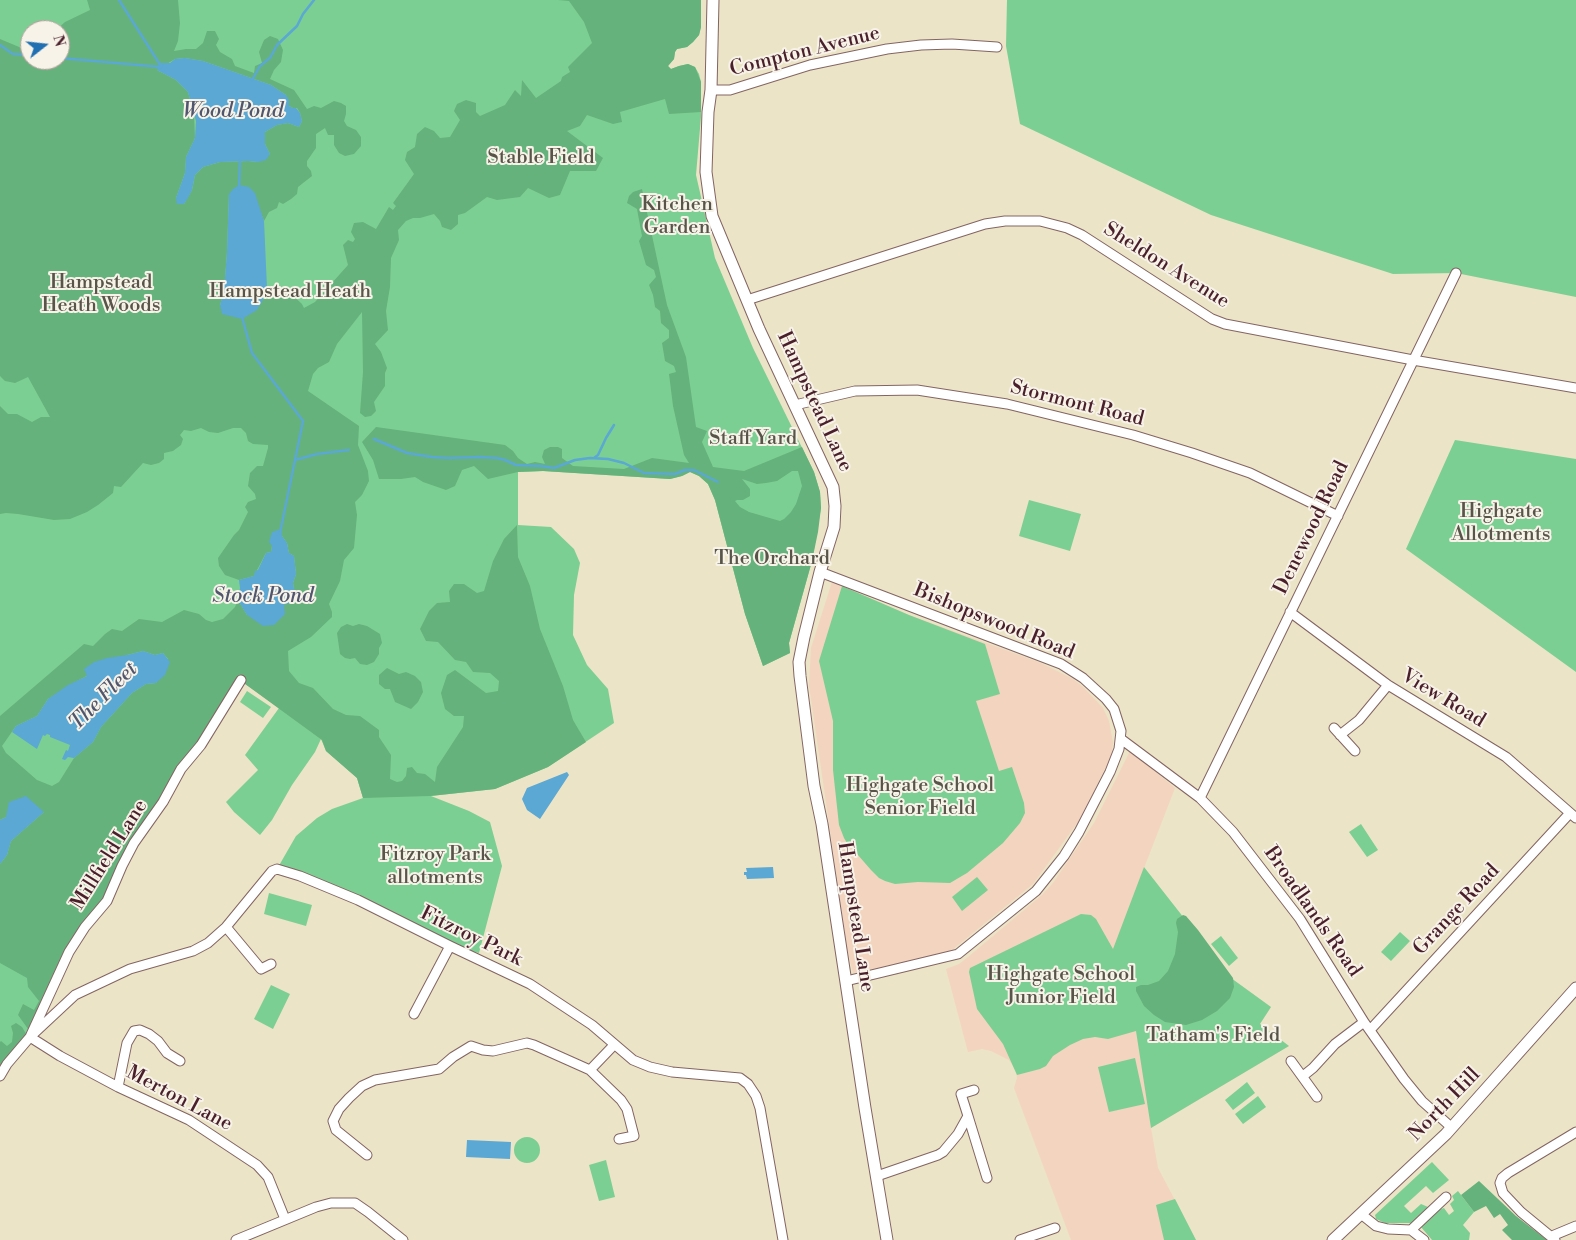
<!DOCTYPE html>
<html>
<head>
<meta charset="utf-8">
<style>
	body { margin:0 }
	#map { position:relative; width:1576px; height:1240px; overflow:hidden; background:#ece4c7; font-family:"Libre Bodoni",serif }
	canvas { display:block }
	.north { position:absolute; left:20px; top:20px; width:50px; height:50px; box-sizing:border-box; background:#f7f3e8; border:1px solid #b29e9c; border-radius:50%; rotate:74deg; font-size:14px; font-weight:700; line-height:20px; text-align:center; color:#4a1f2b }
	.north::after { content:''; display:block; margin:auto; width:18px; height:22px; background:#1f6fb2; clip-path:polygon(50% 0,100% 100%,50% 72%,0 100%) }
</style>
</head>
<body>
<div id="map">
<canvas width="1576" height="1240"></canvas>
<div class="north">N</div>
</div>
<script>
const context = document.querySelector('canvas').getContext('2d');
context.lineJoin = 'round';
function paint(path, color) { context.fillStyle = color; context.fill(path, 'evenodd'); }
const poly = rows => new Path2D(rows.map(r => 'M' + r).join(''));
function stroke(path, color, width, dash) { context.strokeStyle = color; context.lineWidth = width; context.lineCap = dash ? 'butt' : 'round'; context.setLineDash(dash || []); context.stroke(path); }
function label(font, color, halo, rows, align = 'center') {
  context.font = font + ' "Libre Bodoni",serif'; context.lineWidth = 4; context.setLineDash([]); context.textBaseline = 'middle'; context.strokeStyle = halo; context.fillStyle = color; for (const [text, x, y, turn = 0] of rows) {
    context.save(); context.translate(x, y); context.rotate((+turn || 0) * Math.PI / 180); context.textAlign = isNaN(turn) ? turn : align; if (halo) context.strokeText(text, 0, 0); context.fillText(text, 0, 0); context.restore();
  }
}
paint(poly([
	[832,582,909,615,1041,663,1073,679,1083,687,1103,708,1109,721,1113,743,1111,757,1078,822,1033,884,952,950,940,955,853,973,847,948,809,685,811,648],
	[1130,751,1175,788,1144,868,1231,978,1271,1007,1260,1024,1289,1046,1151,1128,1158,1168,1196,1240,1071,1240,1014,1088,1017,1078,1016,1071,1009,1060,991,1051,982,1049,968,1052,946,969,959,964,968,957,1042,895,1053,883,1094,823]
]), '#f3d4bf');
paint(poly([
	[0,0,701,0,701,27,699,35,693,42,687,47,677,49,675,52,674,59,668,66,671,69,679,66,688,64,695,67,699,74,701,82,701,117,696,175,715,258,753,348,814,472,820,492,821,508,812,561,789,643,790,653,763,666,745,614,715,500,708,484,699,476,690,472,682,476,670,479,543,471,518,472,518,525,551,527,574,549,580,563,574,595,573,635,587,665,608,689,614,723,548,767,495,789,431,796,469,811,490,822,502,866,479,953,450,946,358,900,277,869,296,836,317,818,332,809,363,798,357,778,326,751,321,739,315,752,292,785,272,820,260,835,234,812,226,802,258,770,245,755,279,708,241,681,85,927,30,1037,0,1069],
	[30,30,60,30,60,60,30,60],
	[1007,0,1576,0,1576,297,1456,273,1393,274,1211,215,1020,124,1006,46],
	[1455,440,1576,459,1576,672,1406,549],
	[1029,500,1081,514,1070,551,1019,536],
	[842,586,909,615,985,644,1000,694,976,701,999,771,1012,767,1024,803,1025,813,1020,823,1003,843,967,873,950,883,918,882,895,884,885,881,879,878,871,870,851,847,850,848,844,838,839,825,833,770,833,721,819,661],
	[247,691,271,707,263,718,240,702],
	[1361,824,1378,850,1367,857,1349,832],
	[1144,867,1231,978,1271,1007,1260,1024,1289,1046,1151,1128,1136,1031,1108,1039,1095,1037,1083,1039,1070,1045,1053,1056,1046,1066,1040,1069,1017,1075,1003,1044,977,1009,969,972,970,968,1081,914,1091,915,1096,919,1113,949],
	[977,877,988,890,962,911,952,897],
	[269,893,312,905,306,926,264,914],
	[1400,932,1410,941,1391,961,1381,952],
	[1221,936,1238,958,1229,966,1211,944],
	[271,985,290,994,273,1029,254,1019],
	[1135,1058,1145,1104,1109,1112,1098,1067],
	[1247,1082,1255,1093,1233,1110,1225,1100],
	[1258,1096,1266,1107,1243,1124,1235,1114],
	'514 1150a13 13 0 1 1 26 0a13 13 0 1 1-26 0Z',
	[606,1160,615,1197,599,1201,589,1165],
	[1432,1162,1449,1180,1433,1193,1426,1186,1404,1206,1411,1213,1421,1204,1428,1207,1412,1223,1385,1223,1376,1219,1375,1215],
	[1458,1191,1474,1212,1463,1225,1470,1233,1469,1240,1432,1240,1421,1227,1439,1210,1444,1208,1449,1215,1454,1211,1450,1204,1454,1200,1452,1196],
	[1175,1199,1196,1240,1164,1240,1156,1205]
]), '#7ccf92');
paint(poly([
	[87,0,178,0,180,23,178,41,174,51,186,49,196,49,203,43,207,31,215,31,219,39,216,45,220,52,232,59,235,66,254,73,255,66,262,63,259,52,264,40,270,36,278,39,283,50,281,62,274,70,270,79,294,90,307,109,314,106,321,108,334,101,341,103,346,106,346,114,344,121,347,126,356,130,361,137,361,146,354,154,345,156,339,153,334,145,334,135,328,135,325,128,316,134,316,148,307,161,307,166,311,171,312,176,298,187,297,194,291,199,283,204,279,202,277,208,269,212,264,221,259,208,229,194,227,252,224,291,220,305,263,300,267,288,288,291,302,304,304,308,315,302,348,265,343,245,348,240,353,242,355,239,351,232,354,223,363,222,376,229,389,207,393,210,396,206,393,203,414,174,405,160,407,152,415,147,417,134,425,127,434,131,440,138,450,137,460,120,454,111,457,104,466,100,476,103,476,112,480,116,505,105,515,90,521,96,522,80,536,98,561,81,562,77,570,72,568,67,592,43,584,22,569,1,558,0,701,0,701,27,699,35,693,42,687,47,677,49,675,52,674,59,668,66,671,69,679,66,688,64,695,67,701,82,701,112,669,114,665,99,620,112,622,122,613,124,587,115,580,126,567,131,603,158,596,171,570,171,560,195,549,198,528,188,520,197,497,200,487,197,465,213,458,215,458,224,451,230,442,227,440,221,434,214,420,218,413,218,406,221,398,230,399,240,391,258,390,287,386,311,388,330,375,344,381,352,387,368,385,373,385,386,374,402,376,411,371,416,365,417,360,413,363,372,362,312,337,344,329,362,318,368,313,374,308,391,359,426,358,445,368,471,369,481,362,495,355,502,357,515,354,548,344,560,340,581,329,604,332,612,332,617,311,637,288,651,289,671,299,683,313,688,333,709,346,715,360,716,379,730,379,737,391,755,390,779,397,782,402,781,406,776,407,768,412,767,417,773,425,774,435,782,437,767,463,727,464,716,454,716,445,709,441,693,447,675,455,670,486,693,498,691,499,681,490,673,473,672,466,662,455,660,438,642,426,641,420,629,429,611,437,603,450,602,449,591,454,584,464,584,477,593,484,591,493,561,504,539,517,525,518,557,530,586,540,629,563,686,573,720,586,742,548,767,495,789,430,796,363,798,357,778,326,751,322,740,241,681,154,814,107,901,85,927,31,1033,18,1015,23,1004,34,1010,39,1001,28,987,27,978,0,963,0,864,7,855,11,841,44,812,6,817,0,820,0,716,84,644,93,646,105,634,112,629,122,631,139,619,162,622,184,610,199,614,206,620,212,622,223,619,235,607,238,600,247,615,284,605,294,589,293,583,296,574,294,556,289,553,287,543,282,536,272,546,271,552,266,553,254,576,239,580,225,575,219,566,218,558,234,535,239,530,248,512,245,507,248,502,256,499,255,494,248,486,250,473,257,466,263,466,268,448,268,445,253,444,248,441,246,433,241,428,233,428,218,433,209,432,201,428,191,431,184,430,180,435,183,439,181,445,173,451,164,453,164,459,159,463,151,465,143,463,121,487,114,486,113,493,98,505,87,512,70,519,54,520,18,514,6,513,0,514,0,406,8,414,17,414,32,422,41,417,50,417,28,377,15,383,5,381,0,376,0,39,24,49,30,48,30,60,60,60,60,30,56,30,65,22,90,10],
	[185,58,203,61,271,85,286,95,289,106,293,108,297,108,300,113,302,121,299,127,288,123,277,125,265,132,265,144,270,154,258,162,248,161,220,162,203,167,195,175,192,190,184,204,176,198,185,173,186,157,195,138,194,114,188,92,176,80,157,70,175,59],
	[143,651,155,655,163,653,168,659,156,683,146,684,132,693,101,727,93,742,74,758,59,782,52,786,37,780,6,753,2,746,16,726,37,716,48,699,79,680,127,655],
	[642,189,667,305,686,357,696,427,707,431,702,442,713,467,744,471,802,447,814,472,820,492,821,508,818,532,812,561,789,643,790,653,763,666,745,614,715,500,708,484,699,476,690,472,682,476,670,479,543,471,518,472,488,479,474,466,462,470,455,486,446,490,423,482,415,477,401,479,379,479,373,460,362,442,376,427,505,445,513,451,518,458,527,464,535,462,545,464,542,457,544,450,550,447,558,447,562,449,562,458,573,466,624,469,652,458,689,463,684,455,673,406,669,374,676,372,674,366,665,361,662,343,669,338,669,330,661,323,660,311,655,307,653,295,649,285,656,277,654,270,646,265,639,241,642,236,637,209,627,203,629,196,633,192],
	[792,471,798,471,802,486,796,504,791,512,784,519,780,521,749,512,740,507,735,501,737,500,743,500,750,496,750,489,742,479,757,484,766,483,777,481],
	[347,624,353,626,359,624,367,626,380,634,382,643,379,648,379,654,374,662,367,665,360,664,355,658,350,659,345,658,340,654,337,633,341,627],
	[387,668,399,674,406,672,415,676,421,682,423,692,418,702,411,709,395,702,390,689,385,689,379,684,379,675],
	[1183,915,1186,916,1198,930,1217,956,1233,978,1234,987,1230,998,1217,1011,1202,1020,1186,1025,1165,1022,1154,1015,1144,1006,1136,991,1136,987,1141,985,1148,985,1159,981,1168,971,1175,954,1178,932,1176,923,1177,919],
	[16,1023,22,1027,28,1037,0,1069,0,1042,1,1041,7,1046,12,1042,13,1033,11,1026],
	[1479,1181,1516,1216,1547,1240,1512,1240,1502,1230,1508,1225,1500,1214,1494,1218,1486,1206,1474,1212,1461,1195]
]), '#65b27c');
paint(poly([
	[185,58,203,61,271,85,286,95,289,100,289,106,293,108,296,108,300,113,302,121,299,127,288,123,277,125,265,132,265,144,270,154,266,160,258,162,248,161,220,162,203,167,195,175,192,190,188,198,184,204,177,204,176,198,185,173,186,157,195,138,196,121,188,92,176,80,157,70,159,63,170,63,175,59],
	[239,185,249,187,255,193,264,221,267,288,263,300,257,310,242,319,222,314,220,305,224,291,227,252,229,194,233,189],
	[281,529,282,536,287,543,289,553,294,556,296,574,293,583,294,589,299,592,290,603,284,605,285,614,274,625,263,626,247,615,242,607,238,600,240,588,239,580,254,576,255,571,258,570,266,553,271,552,272,546,269,542,272,532],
	[143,651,155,655,163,653,170,662,165,675,156,683,146,684,132,693,101,727,93,742,74,758,68,757,65,760,62,759,66,750,68,751,70,745,50,737,50,735,47,734,45,736,43,735,37,749,12,732,16,726,37,716,48,699,68,685,87,676,84,669,94,662,107,658,127,655],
	[567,772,569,775,540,819,527,810,522,799,527,788],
	[26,796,44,812,11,841,7,855,0,864,0,820,6,817,9,802],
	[773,867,774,878,747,879,746,875,744,875,744,872,747,872,746,868],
	[467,1140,511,1142,510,1159,466,1157]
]), '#5aa8d3');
stroke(poly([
	[119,0,159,63,162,65],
	[0,45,13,54,30,55],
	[60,58,161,67],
	[252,80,260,66,270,58,277,45,297,26,303,14,314,0],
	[239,189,240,159],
	[242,317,252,353,303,421,280,533],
	[374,439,407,453,432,457,448,458,480,457,497,458,505,460,516,465,541,466,554,468,575,460,590,458,608,459,624,463,644,473,675,474,685,470,694,470,718,482],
	[594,458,598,455,606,438,614,425],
	[295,460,317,454,349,450]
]), '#5aa8d3', 2.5);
const minor = poly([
	[711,90,730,90,810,65,887,49,921,45,952,44,997,47],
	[747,300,985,224,1005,221,1040,221,1067,228,1082,235,1212,319,1225,324,1413,360,1576,388],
	[795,405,855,391,917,390,1007,404,1133,435,1192,453,1250,473,1338,516],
	[820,572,1061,664,1083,678,1106,699,1114,709,1121,731,1119,749,1110,772,1079,832,1064,856,1036,891,958,954,846,981],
	[1290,612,1388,685,1506,757,1576,818],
	[1334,728,1355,751],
	[1340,735,1359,720,1388,685],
	[1121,739,1200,798,1233,832,1300,919,1364,1022,1404,1079,1422,1101,1451,1127],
	[1200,798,1456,273],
	[226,927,261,969,271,964],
	[414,1014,450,946],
	[1370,1030,1570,813],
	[30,1037,75,995,130,969,193,951,208,943,226,927,272,871,277,869,300,876,358,900,450,946,530,984,592,1025,633,1060,650,1067,672,1072,740,1078,748,1084,756,1096,760,1108,783,1240],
	[30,1037,60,1056,118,1087,189,1120,257,1165,268,1177,285,1219],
	[1291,1061,1317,1097],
	[590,1070,614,1045],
	[0,1076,7,1064,30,1037,69,952,85,927,107,901,122,866,134,843,163,802,181,769,201,745,241,680],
	[1303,1076,1313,1068,1335,1044,1364,1022],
	[118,1087,127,1043,134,1031,140,1030,149,1034,158,1041,167,1053,180,1061],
	[968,1116,987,1178],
	[367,1155,336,1130,333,1121,339,1109,349,1098,362,1086,375,1080,439,1069,453,1057,471,1046,483,1050,493,1051,527,1043,534,1045,590,1070,621,1100,627,1109,634,1136,619,1139],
	[877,1176,938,1155,943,1152,958,1134,968,1116,961,1094,974,1090],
	[1361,1214,1376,1226,1388,1229,1411,1230,1424,1240],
	[1411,1230,1446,1197],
	[1552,1236,1576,1226],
	[236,1240,316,1207,331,1203,355,1203,368,1212,403,1240],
	[1020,1240,1055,1228],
	[1555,1240,1521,1212,1503,1193,1500,1183,1502,1178,1508,1173,1576,1132]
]);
const major = poly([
	[713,0,711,90,708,112,706,172,712,216,759,329,833,487,835,506,834,527,820,572,804,637,799,662,800,676,814,786,822,824,865,1108,887,1240],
	[1333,1240,1446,1134,1576,988]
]);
stroke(minor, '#836462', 11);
stroke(major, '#836462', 13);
stroke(minor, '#fff', 9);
stroke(major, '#fff', 11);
label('20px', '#4a1f2b', '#f7f3e8', [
	["Compton Avenue",805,52,-14],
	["Sheldon Avenue",1166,266,32],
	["Hampstead Lane",814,402,65],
	["Stormont Road",1077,404,14],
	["Denewood Road",1312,528,-64],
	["Bishopswood Road",994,622,22],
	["View Road",1443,699,31],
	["Millfield Lane",110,855,-58],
	["Grange Road",1457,910,-47],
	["Broadlands Road",1312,912,55],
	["Hampstead Lane",855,917,81],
	["Fitzroy Park",471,937,26],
	["Merton Lane",179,1099,28],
	["North Hill",1445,1105,-46]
]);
label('20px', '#59544a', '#f7f3e8', [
	["Stable Field",541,158],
	["Kitchen",677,205],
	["Garden",677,228],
	["Hampstead",101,283],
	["Heath Woods",101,306],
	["Hampstead Heath",290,292],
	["Staff Yard",753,439],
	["Highgate",1501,512],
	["Allotments",1501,535],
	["The Orchard",772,559],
	["Highgate School",920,786],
	["Senior Field",920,809],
	["Fitzroy Park",435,855],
	["allotments",435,878],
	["Highgate School",1061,975],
	["Junior Field",1061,998],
	["Tatham's Field",1213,1036]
]);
label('italic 21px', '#50566e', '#f7f3e8', [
	["Wood Pond",233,112],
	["Stock Pond",263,597],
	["The Fleet",104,697,-45]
]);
</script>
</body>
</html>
